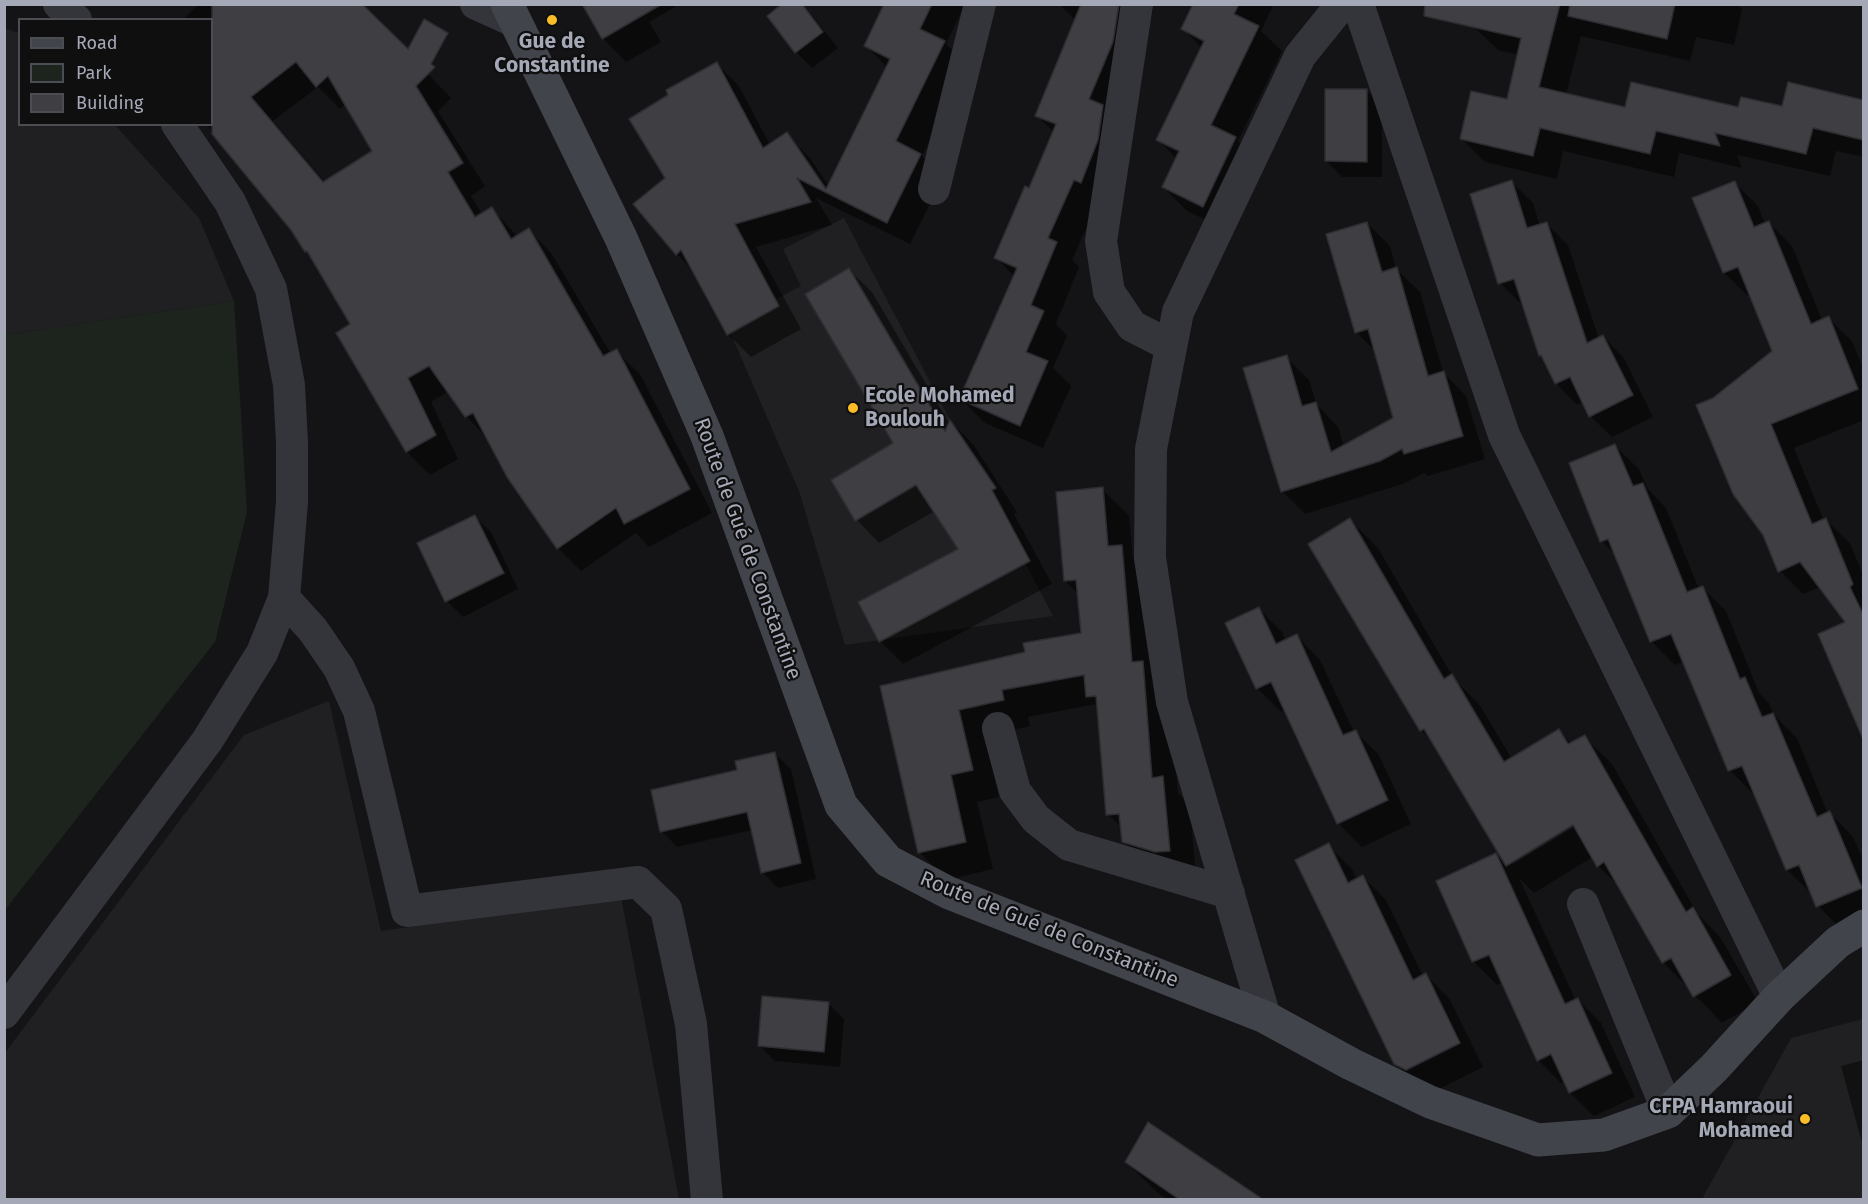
<!DOCTYPE html>
<html>
<head>
<meta charset="utf-8">
<style>
	body { margin:0 }
	#map { position:relative; width:1868px; height:1204px; overflow:hidden; background:#141416; font-family:"Fira Sans",sans-serif }
	canvas { display:block }
	.frame { position:absolute; inset:0; border:6px solid #a5a9b7; pointer-events:none }
	.legend { position:absolute; left:18px; top:18px; width:195px; height:108px; box-sizing:border-box; background:#0f0f10; border:2px solid #4b4d53; margin:0; padding:8px 10px; list-style:none; font-size:18px; color:#a5a9b7 }
	.legend li { display:flex; align-items:center; gap:12px; height:30px }
	.legend b { width:30px; border:2px solid #4b4d53 }
</style>
</head>
<body>
<div id="map">
<canvas width="1868" height="1204"></canvas>
<div class="frame"></div>
<ul class="legend">
<li><b style="height:8px;background:#42444b"></b>Road</li>
<li><b style="height:16px;background:#1c241d"></b>Park</li>
<li><b style="height:16px;background:#3e3e43"></b>Building</li>
</ul>
</div>
<script>
const context = document.querySelector('canvas').getContext('2d');
context.lineJoin = 'round';
function paint(path, color) { context.fillStyle = color; context.fill(path, 'evenodd'); }
const poly = rows => new Path2D(rows.map(r => 'M' + r).join(''));
function stroke(path, color, width, dash) { context.strokeStyle = color; context.lineWidth = width; context.lineCap = dash ? 'butt' : 'round'; context.setLineDash(dash || []); context.stroke(path); }
function label(font, color, halo, rows, align = 'center') {
  context.font = font + ' "Fira Sans",sans-serif'; context.lineWidth = 4.5; context.setLineDash([]); context.textBaseline = 'middle'; context.strokeStyle = halo; context.fillStyle = color; for (const [text, x, y, turn = 0] of rows) {
    context.save(); context.translate(x, y); context.rotate((+turn || 0) * Math.PI / 180); context.textAlign = isNaN(turn) ? turn : align; if (halo) context.strokeText(text, 0, 0); context.fillText(text, 0, 0); context.restore();
  }
}
paint(poly([
	[4,28,19,33,20,124,115,125,199,218,234,301,5,335],
	[844,218,1053,616,845,645,799,491,727,325,801,286,783,249],
	[329,701,381,931,621,897,679,1199,5,1199,4,1054,244,735],
	[1863,1019,1863,1199,1702,1199,1791,1038]
]), '#202023');
paint(poly([
	[234,301,247,512,215,642,5,910,5,335]
]), '#1c241d');
paint(poly([
	[199,4,341,4,428,74,451,98,438,111,485,186,471,196,482,214,492,209,518,237,529,230,552,254,611,354,616,351,640,374,712,513,649,547,636,533,581,571,558,548,488,439,466,416,449,391,431,402,458,459,430,475,407,452,338,333,352,324,314,259,252,179,206,124,212,124,212,20,182,20],
	[318,87,340,109,346,104,375,151,325,182,273,121],
	[584,4,680,4,649,22,661,42,626,62,603,38],
	[785,4,803,4,838,48,812,68,796,52],
	[886,4,965,4,946,44,967,65,922,156,943,178,910,244,816,198,832,225,756,247,801,329,751,357,728,334,694,272,677,254,667,178,717,64,739,86,770,145,786,134,809,157,829,186,888,68,866,46],
	[1059,4,1136,4,1098,202,1072,260,1079,267,1056,324,1067,336,1053,368,1071,386,1043,448,985,423,961,399,1015,277,996,258,1030,190,1054,132,1037,116,1076,21],
	[1195,4,1274,4,1261,31,1282,51,1238,141,1259,162,1227,230,1187,211,1163,187,1177,159,1158,140,1202,48,1183,29],
	[1480,4,1738,4,1742,9,1734,45,1696,37,1690,61,1581,36,1566,95,1626,109,1783,108,1789,84,1864,102,1864,157,1836,151,1830,176,1737,155,1742,168,1679,153,1674,177,1563,151,1557,179,1485,162,1462,139,1509,101,1519,55,1498,50,1474,27],
	[1366,90,1382,106,1382,177,1342,177,1326,161],
	[1512,182,1533,203,1540,226,1547,224,1568,245,1599,339,1603,337,1624,358,1653,417,1612,437,1590,416,1584,401,1577,405,1556,383,1545,360,1540,355,1523,303,1521,304,1500,283],
	[1734,182,1758,206,1765,224,1769,223,1792,246,1822,320,1828,318,1852,341,1864,370,1864,420,1794,448,1824,521,1826,520,1850,543,1864,577,1864,720,1852,708,1848,622,1820,587,1803,594,1780,571,1714,400,1774,352,1751,295,1748,296,1724,273,1694,199],
	[1367,223,1390,246,1396,269,1420,292,1443,372,1466,396,1485,459,1428,476,1424,473,1403,484,1305,514,1282,491,1286,357,1309,380,1317,405,1338,427,1344,447,1395,419,1376,352,1356,332],
	[849,270,872,292,950,425,951,422,973,444,1017,512,1014,514,1052,584,903,664,880,641,960,549,935,511,879,543,857,520,833,480,895,444],
	[1615,446,1639,469,1647,488,1666,508,1699,589,1702,587,1726,611,1759,693,1769,703,1774,715,1797,738,1828,814,1830,813,1853,837,1864,861,1864,920,1841,929,1818,906,1811,893,1787,870,1755,793,1753,794,1730,770,1684,661,1675,665,1651,641,1617,557,1602,541],
	[1102,489,1129,516,1133,558,1148,574,1169,689,1178,793,1190,805,1196,877,1150,869,1123,841,1122,828,1108,814,1099,707,1096,704,1028,717,1030,726,985,737,999,797,977,802,993,869,947,880,920,853,882,687,1027,653,1082,634,1079,595,1065,581],
	[475,517,491,532,518,589,463,617,447,601],
	[1350,520,1378,548,1454,679,1479,704,1512,759,1559,731,1572,744,1584,737,1612,764,1697,913,1720,937,1758,1002,1722,1023,1663,962,1622,889,1598,866,1593,857,1534,893,1519,878,1576,1001,1578,1000,1601,1023,1635,1097,1594,1116,1570,1093,1565,1081,1561,1083,1538,1060,1503,982,1497,985,1474,962,1438,882,1496,855,1505,862,1435,744,1421,730],
	[1579,820,1581,823,1513,864,1513,860],
	[1258,608,1282,632,1286,641,1297,636,1320,660,1354,732,1355,731,1379,755,1411,824,1362,847,1339,824,1285,709,1281,712,1257,688],
	[775,754,791,769,816,879,778,888,762,872,752,830,677,847,662,831,739,772],
	[1328,845,1352,869,1357,880,1363,877,1386,900,1423,976,1426,975,1449,998,1483,1067,1431,1093,1419,1087,1395,1063],
	[828,1003,844,1019,840,1067,775,1061,759,1045],
	[1864,1060,1864,1150,1841,1066],
	[1126,1162,1261,1200,1168,1200,1157,1192]
]), '#0007');
const building = poly([
	[212,4,362,4,408,49,424,19,448,33,431,64,435,67,416,86,463,163,448,172,475,217,492,207,511,239,529,228,603,356,617,349,690,489,624,524,616,508,557,549,507,477,473,413,465,417,429,366,408,378,436,435,406,452,336,333,350,324,307,251,305,252,291,230,212,134,212,4],
	[296,62,316,87,328,76,372,151,323,182,251,97,296,62],
	[582,4,662,4,602,39,582,4],
	[782,4,802,4,823,32,795,53,767,16,782,4],
	[884,4,932,4,920,29,945,41,896,141,921,154,887,223,797,178,811,202,735,224,779,306,727,335,681,250,676,255,633,204,665,178,629,119,668,95,666,90,717,62,763,148,787,132,826,189,890,59,864,46,884,4],
	[1081,4,1119,4,1113,42,1089,99,1103,105,1098,140,1081,183,1074,180,1048,238,1057,242,1031,305,1044,311,1026,352,1048,361,1020,426,959,399,1017,268,994,258,1025,186,1029,188,1056,124,1035,116,1081,4],
	[1193,4,1239,4,1234,14,1259,26,1211,125,1236,137,1203,207,1162,187,1179,151,1156,140,1204,41,1181,29,1193,4],
	[1425,4,1560,4,1539,87,1625,107,1631,82,1738,107,1741,97,1782,106,1788,82,1863,100,1863,140,1813,128,1806,154,1715,133,1720,146,1656,131,1650,154,1540,128,1533,156,1460,139,1471,91,1507,99,1521,38,1424,16,1425,4],
	[1570,4,1675,4,1667,39,1568,16,1570,4],
	[1325,89,1367,89,1367,162,1325,161,1325,89],
	[1512,180,1527,228,1547,222,1587,343,1603,335,1633,395,1589,417,1570,377,1555,384,1541,355,1539,356,1514,279,1498,284,1470,194,1512,180],
	[1735,181,1754,227,1769,221,1811,324,1829,316,1858,389,1771,424,1812,524,1826,518,1853,584,1850,587,1863,614,1863,739,1818,634,1845,622,1800,562,1778,572,1763,535,1733,494,1696,405,1713,398,1772,351,1738,267,1723,273,1692,198,1735,181],
	[1367,222,1382,272,1397,267,1428,376,1444,371,1463,436,1404,454,1402,449,1380,461,1281,492,1243,368,1287,355,1302,406,1316,402,1331,452,1393,418,1368,329,1355,333,1326,234,1367,222],
	[849,268,945,431,950,420,996,488,992,490,1030,561,879,642,858,602,958,549,916,485,855,521,831,480,893,443,805,294,849,268],
	[1615,444,1633,486,1643,483,1687,592,1703,586,1740,679,1745,677,1762,717,1773,713,1817,817,1830,811,1862,888,1816,907,1799,865,1786,870,1742,766,1728,771,1671,634,1650,642,1608,539,1600,542,1569,463,1615,444],
	[1103,487,1108,546,1122,545,1132,662,1143,661,1152,778,1163,776,1170,851,1155,852,1122,842,1119,814,1106,815,1096,696,1086,697,1084,675,1002,690,1004,700,959,710,973,770,951,775,966,842,918,853,880,686,1025,652,1023,643,1081,633,1076,580,1064,581,1056,492,1103,487],
	[475,515,504,573,445,602,417,543,475,515],
	[1350,518,1444,679,1452,674,1504,762,1559,729,1568,744,1585,735,1686,912,1693,907,1731,975,1693,997,1671,958,1662,963,1604,862,1597,867,1573,825,1506,866,1424,729,1420,731,1308,544,1350,518],
	[1259,607,1276,644,1297,634,1343,735,1356,730,1388,800,1337,824,1271,682,1256,689,1225,623,1259,607],
	[775,752,801,863,761,873,747,812,660,832,651,790,737,770,735,761,775,752],
	[1329,843,1348,883,1363,875,1413,980,1426,973,1460,1043,1406,1070,1394,1064,1295,860,1329,843],
	[1496,853,1565,1004,1578,998,1612,1073,1569,1093,1551,1054,1537,1061,1489,955,1472,962,1436,881,1496,853],
	[762,996,829,1002,824,1052,758,1046,762,996],
	[1148,1122,1264,1200,1180,1200,1125,1162,1148,1122]
]);
paint(building, '#3e3e43');
stroke(building, '#2e2d32', 1.5);
stroke(poly([
	[59,4,76,20],
	[476,4,516,22],
	[1137,4,1101,241,1109,292,1132,326,1171,346],
	[1358,4,1504,435,1779,997],
	[934,189,980,4],
	[284,598,313,630,339,668,359,711,407,911,638,882,666,909,691,1024,707,1200],
	[998,728,1015,791,1036,819,1069,845,1229,893],
	[1583,904,1668,1112],
	[4,1013,207,741,262,653,284,598,292,502,292,443,289,385,271,289,230,202,177,124],
	[1265,1017,1172,702,1150,558,1151,449,1178,312,1300,56,1342,4]
]), '#34353b', 32);
stroke(poly([
	[507,4,621,238,707,436,841,805,888,861,949,893,1265,1017,1351,1064,1430,1102,1538,1140,1604,1135,1668,1112,1714,1068,1779,997,1838,942,1864,926]
]), '#42444b', 33);
for (const [x, y, r, color] of [
	[552,20,6,"#fabc27"],
	[853,408,6,"#fabc27"],
	[1805,1119,6,"#fabc27"]
]) { const dot = new Path2D(); dot.arc(x, y, r, 0, 2 * Math.PI); context.fillStyle = color; context.fill(dot); stroke(dot, '#0f0f10', 2); }
label('bold 21px', '#a5a9b7', '#0f0f10', [
	["Gue de",552,42],
	["Constantine",552,66],
	["Ecole Mohamed",865,396,"left"],
	["Boulouh",865,420,"left"],
	["CFPA Hamraoui",1793,1107,"right"],
	["Mohamed",1793,1131,"right"]
]);
label('21px', '#a5a9b7', '#0f0f10', [
	["Route de Gué de Constantine",747,549,70],
	["Route de Gué de Constantine",1049,930,22]
]);
</script>
</body>
</html>
